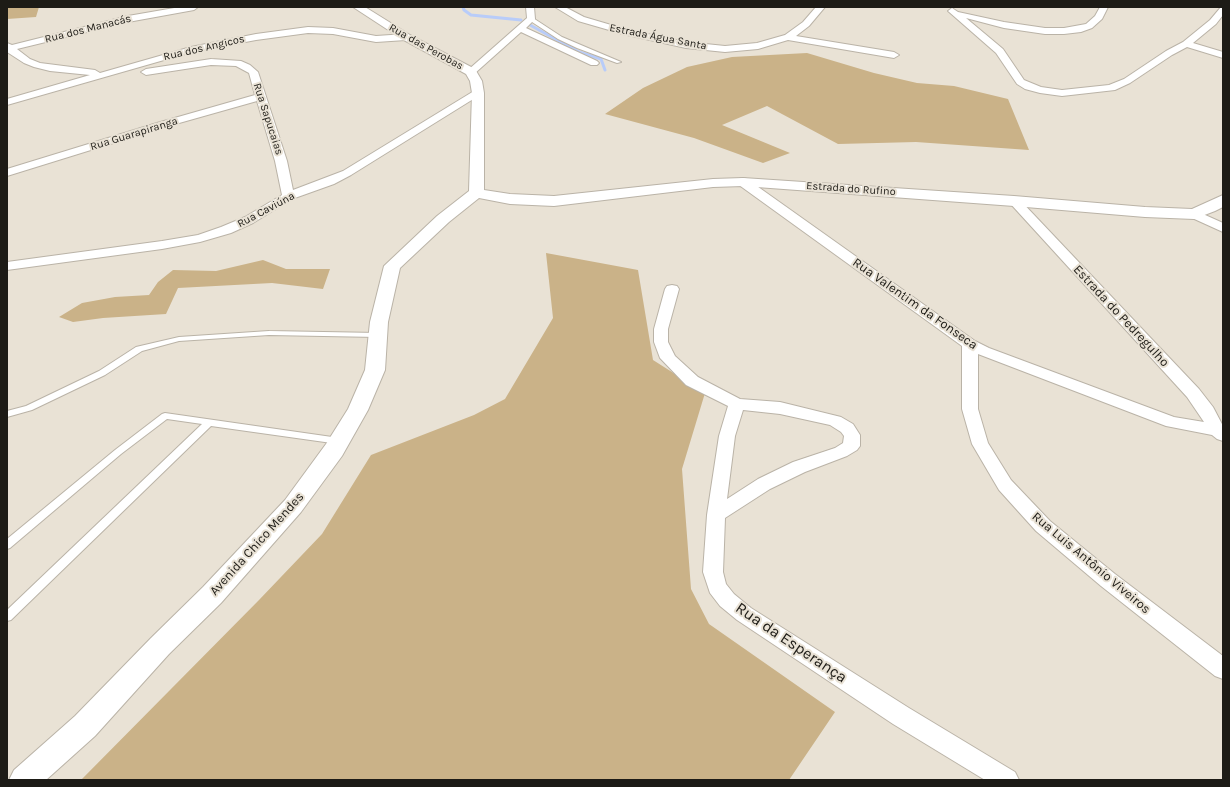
<!DOCTYPE html>
<html>
<head>
<meta charset="utf-8">
<style>
	body { margin:0 }
	#map { position:relative; width:1230px; height:787px; overflow:hidden; background:#e9e2d5; font-family:Karla,sans-serif }
	canvas { display:block }
	.frame { position:absolute; inset:0; border:8px solid #1d1b16; pointer-events:none }
</style>
</head>
<body>
<div id="map">
<canvas width="1230" height="787"></canvas>
<div class="frame"></div>
</div>
<script>
const context = document.querySelector('canvas').getContext('2d');
context.lineJoin = 'round';
function paint(path, color) { context.fillStyle = color; context.fill(path, 'evenodd'); }
const poly = rows => new Path2D(rows.map(r => 'M' + r).join(''));
function stroke(path, color, width, dash) { context.strokeStyle = color; context.lineWidth = width; context.lineCap = dash ? 'butt' : 'round'; context.setLineDash(dash || []); context.stroke(path); }
function label(font, color, halo, rows, align = 'center') {
  context.font = font + ' Karla,sans-serif'; context.lineWidth = 4; context.setLineDash([]); context.textBaseline = 'middle'; context.strokeStyle = halo; context.fillStyle = color; for (const [text, x, y, turn = 0] of rows) {
    context.save(); context.translate(x, y); context.rotate((+turn || 0) * Math.PI / 180); context.textAlign = isNaN(turn) ? turn : align; if (halo) context.strokeText(text, 0, 0); context.fillText(text, 0, 0); context.restore();
  }
}
paint(poly([
	[7,7,39,7,36,17,7,19],
	[807,53,874,73,917,83,954,86,1008,99,1029,150,916,142,838,144,767,106,722,125,790,153,763,163,694,138,605,114,643,88,687,67,732,57],
	[546,253,638,270,653,360,705,393,682,469,691,589,709,624,835,712,789,780,81,780,259,600,322,534,371,455,474,415,505,399,553,318],
	[263,260,286,269,330,269,323,289,272,283,178,288,166,314,103,318,73,322,59,317,82,303,115,297,149,295,158,282,173,270,216,271]
]), '#cab288');
stroke(poly([
	[463,7,464,10,471,15,521,20],
	[530,25,579,52,601,59,605,70]
]), '#b8ccf9', 3);
const service = poly([
	[529,18,533,18,562,37,621,62,617,63,577,48,558,39,529,20,529,18],
	[269,331,378,333,382,335,378,337,269,335,179,341,142,351,105,375,32,410,7,417,7,411,26,406,99,371,136,347,179,337,269,331],
	[165,413,339,438,342,439,343,441,342,443,339,444,211,426,11,620,7,621,7,610,202,424,167,419,121,454,10,548,7,549,7,539,115,450,162,414,165,413]
]);
const minor = poly([
	[180,7,198,7,194,10,128,22,17,49,30,59,40,63,95,70,100,73,191,47,256,34,308,27,333,28,376,36,406,34,410,37,406,40,376,42,333,34,308,33,256,40,192,52,7,105,7,99,90,75,50,71,34,67,24,63,7,52,7,43,12,45,128,16,180,7],
	[526,7,534,7,535,19,526,28,597,61,599,63,597,65,591,65,521,32,474,74,468,74,466,72,468,70,527,18,526,7],
	[555,7,565,7,584,17,628,30,686,42,725,46,757,43,785,35,803,22,816,7,825,7,809,26,796,36,894,52,899,55,894,58,788,40,758,49,725,52,686,48,623,34,578,21,555,7],
	[1100,7,1108,7,1102,19,1092,28,1081,32,1064,34,1045,34,1004,28,966,18,1003,49,1024,80,1041,87,1062,90,1109,85,1124,79,1166,51,1183,42,1210,20,1221,7,1223,7,1223,15,1216,24,1193,43,1223,52,1223,58,1187,47,1172,55,1130,83,1115,90,1062,96,1040,93,1025,89,1017,84,996,53,948,11,952,8,958,12,1004,22,1045,28,1064,28,1086,24,1095,16,1100,7],
	[211,59,241,61,250,65,258,72,287,161,293,190,343,171,474,91,482,91,483,93,351,175,334,184,292,199,253,223,231,233,200,242,162,249,7,270,7,262,162,241,198,235,221,227,245,217,282,195,275,161,257,101,165,127,7,176,7,169,157,123,255,95,249,73,236,66,211,65,146,75,141,72,146,69,211,59],
	[743,178,747,179,975,341,989,348,1174,417,1204,422,1187,397,1008,201,1010,198,1014,197,1018,198,1199,389,1213,407,1223,426,1223,441,1217,439,1212,435,1166,426,978,354,978,409,988,443,1011,480,1050,521,1115,574,1223,656,1223,679,1215,676,1101,586,1036,531,999,490,972,444,962,409,962,346,739,185,737,182,739,179,743,178],
	[1194,210,1223,223,1223,232,1190,217,1188,214,1190,211,1194,210],
	[672,285,677,286,679,289,668,329,668,342,675,356,698,377,740,399,780,402,841,417,853,424,860,435,860,446,857,450,847,456,805,472,770,489,725,518,723,572,726,584,734,594,751,608,909,708,1015,772,1019,780,985,780,893,724,737,620,720,606,710,593,703,572,707,515,719,436,728,406,686,385,660,358,654,342,654,329,665,289,667,286,672,285],
	[743,410,780,414,830,425,841,432,844,436,843,443,835,448,793,462,758,479,727,499,735,436,743,410]
]);
const tertiary = poly([
	[353,7,365,7,410,35,475,69,482,81,484,93,484,190,510,194,554,196,713,179,743,178,1014,196,1145,207,1192,209,1223,195,1223,207,1215,211,1194,219,1145,217,1014,206,743,186,713,187,554,206,510,204,479,198,449,222,400,268,388,322,385,370,368,410,342,456,301,512,221,603,169,654,95,736,46,780,9,780,14,770,75,716,151,638,203,587,285,500,326,444,348,409,365,370,370,322,384,266,437,216,469,191,472,93,470,81,466,74,402,39,353,7]
]);
stroke(service, '#bab3a7', 2);
stroke(minor, '#bab3a7', 2);
stroke(tertiary, '#bab3a7', 2);
paint(service, '#fff');
paint(minor, '#fff');
paint(tertiary, '#fff');
label('11px', '#1d1b16', '#e9e2d5', [
	["Rua dos Manacás",88,29,-14],
	["Estrada Água Santa",658,37,11],
	["Rua das Perobas",426,47,29],
	["Rua dos Angicos",204,48,-13],
	["Rua Sapucaias",268,119,72],
	["Rua Guarapiranga",134,134,-17],
	["Estrada do Rufino",851,189,4],
	["Rua Caviúna",266,210,-28]
]);
label('13px', '#1d1b16', '#e9e2d5', [
	["Rua Valentim da Fonseca",915,304,35],
	["Estrada do Pedregulho",1121,316,47],
	["Avenida Chico Mendes",257,544,-48],
	["Rua Luis Antônio Viveiros",1091,563,40]
]);
label('16px', '#1d1b16', '#e9e2d5', [
	["Rua da Esperança",791,643,34]
]);
</script>
</body>
</html>
